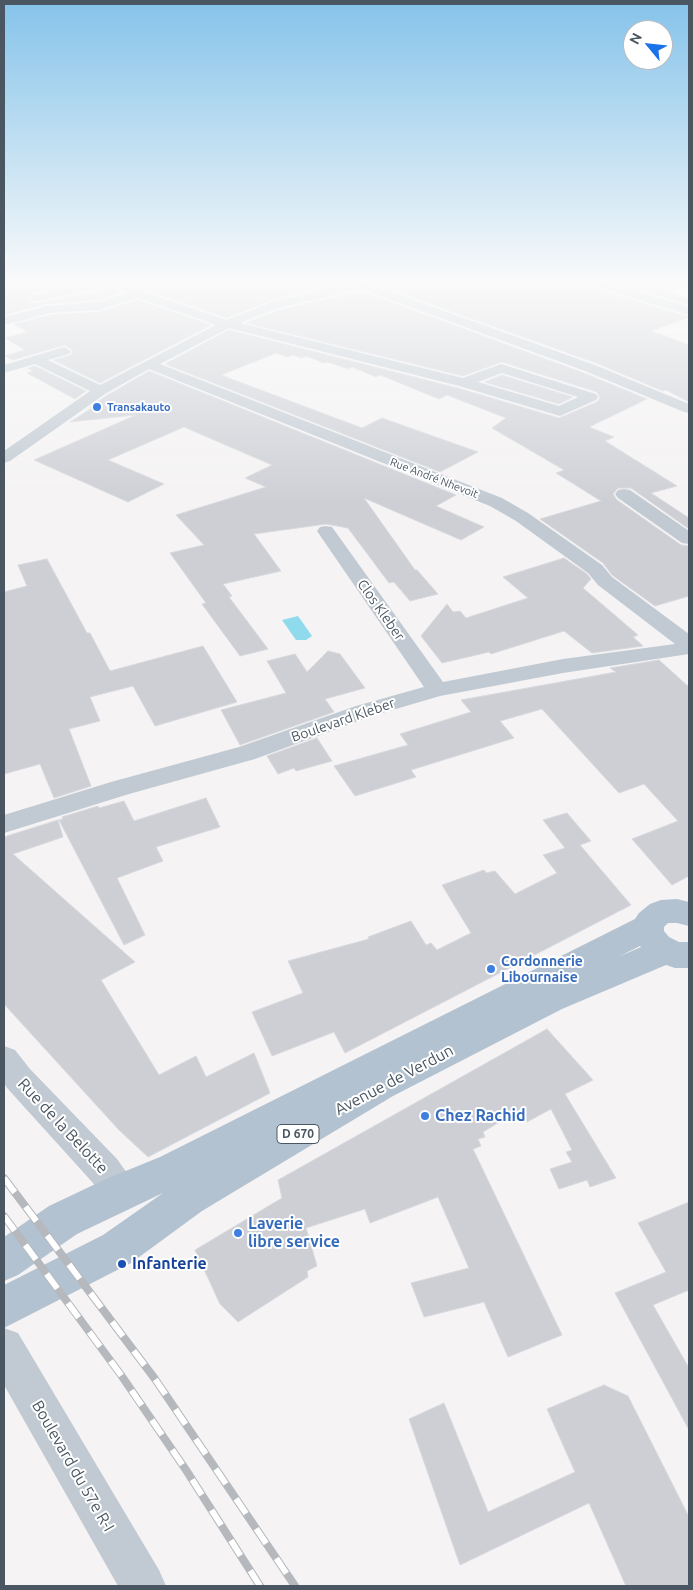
<!DOCTYPE html>
<html>
<head>
<meta charset="utf-8">
<style>
	body { margin:0 }
	#map { position:relative; width:693px; height:1590px; overflow:hidden; background:#f5f3f3; font-family:Ubuntu,sans-serif }
	canvas { display:block }
	.frame { position:absolute; inset:0; border:5px solid #4a5661; pointer-events:none }
	.north { position:absolute; left:623px; top:20px; width:50px; height:50px; box-sizing:border-box; background:#fff; border:1px solid #b7bbc0; border-radius:50%; rotate:298deg; font-size:14px; font-weight:700; line-height:20px; text-align:center; color:#4a5661 }
	.north::after { content:''; display:block; margin:auto; width:18px; height:22px; background:#1a73e8; clip-path:polygon(50% 0,100% 100%,50% 72%,0 100%) }
</style>
</head>
<body>
<div id="map">
<canvas width="693" height="1590"></canvas>
<div class="frame"></div>
<div class="north">N</div>
</div>
<script>
const context = document.querySelector('canvas').getContext('2d');
context.lineJoin = 'round';
function paint(path, color) { context.fillStyle = color; context.fill(path, 'evenodd'); }
const poly = rows => new Path2D(rows.map(r => 'M' + r).join(''));
function stroke(path, color, width, dash) { context.strokeStyle = color; context.lineWidth = width; context.lineCap = dash ? 'butt' : 'round'; context.setLineDash(dash || []); context.stroke(path); }
function label(font, color, halo, rows, align = 'center') {
  context.font = font + ' Ubuntu,sans-serif'; context.lineWidth = 4; context.setLineDash([]); context.textBaseline = 'middle'; context.strokeStyle = halo; context.fillStyle = color; for (const [text, x, y, turn = 0] of rows) {
    context.save(); context.translate(x, y); context.rotate((+turn || 0) * Math.PI / 180); context.textAlign = isNaN(turn) ? turn : align; if (halo) context.strokeText(text, 0, 0); context.fillText(text, 0, 0); context.restore();
  }
}
paint(poly([
	[298,616,312,636,306,640,296,640,282,620]
]), '#90daee');
const building = poly([
	[4,281,85,281,34,292,27,299,35,304,110,288,121,293,98,300,46,304,4,315,4,281],
	[126,281,252,281,259,285,279,281,351,281,274,299,227,318,143,289,126,281],
	[387,281,582,281,585,286,689,317,651,331,689,345,689,402,666,390,663,391,596,363,380,286,387,281],
	[612,281,645,281,689,300,689,305,612,281],
	[361,291,584,373,647,399,589,427,614,437,605,441,677,486,651,493,689,518,689,529,631,488,618,488,613,494,617,500,681,545,689,546,689,596,655,606,612,575,603,563,540,519,601,501,556,473,564,470,492,428,506,418,447,395,439,399,380,375,376,377,352,367,348,369,328,362,324,363,306,356,301,358,293,355,287,357,276,353,221,375,362,428,382,418,478,452,440,472,165,364,229,330,458,388,559,418,597,402,600,398,597,392,502,362,463,376,246,323,279,310,361,291],
	[138,300,211,325,100,383,53,360,71,355,73,351,65,345,13,360,5,356,25,350,5,338,28,332,14,324,50,315,99,312,138,300],
	[35,366,86,391,75,399,27,373,33,371,28,368,35,366],
	[149,371,456,495,436,506,484,527,461,540,364,498,415,570,417,570,438,594,410,601,394,582,389,583,348,528,326,524,254,534,281,571,223,584,232,596,229,597,268,649,240,656,202,604,206,603,170,553,204,545,176,515,266,487,245,478,272,465,184,427,108,460,164,484,128,502,34,460,136,415,70,422,92,408,90,407,106,396,149,371],
	[502,375,573,397,559,404,484,382,502,375],
	[564,558,587,574,591,579,583,588,638,635,633,637,643,646,592,653,564,631,491,654,489,652,442,663,421,636,447,604,453,612,460,611,466,618,528,598,503,577,564,558],
	[47,559,87,633,90,633,110,671,203,646,237,702,155,726,133,686,90,697,100,721,69,729,91,786,54,798,40,764,4,774,4,592,27,586,18,565,47,559],
	[328,651,340,654,365,688,325,699,334,712,240,745,221,710,286,693,267,661,295,654,307,672,328,651],
	[659,660,689,687,689,876,672,885,632,839,678,821,644,784,619,793,542,709,500,721,514,738,411,770,416,777,355,796,334,766,408,745,400,734,471,712,461,700,616,672,610,668,659,660],
	[317,738,332,761,296,771,294,768,278,774,267,756,317,738],
	[206,798,220,827,156,847,163,861,117,878,145,935,124,945,59,820,63,819,62,817,98,806,99,808,124,801,134,821,206,798],
	[567,813,591,841,580,845,631,905,345,1053,334,1032,272,1056,252,1012,303,993,288,961,369,939,368,937,411,921,426,945,431,943,437,950,471,933,442,885,484,870,486,873,495,871,515,894,557,873,543,855,565,848,543,820,567,813],
	[58,820,63,837,13,854,135,962,101,980,159,1075,196,1056,206,1077,254,1053,270,1093,148,1157,119,1130,4,1004,4,837,58,820],
	[547,1029,593,1080,565,1094,616,1178,590,1187,587,1180,559,1189,550,1169,572,1162,566,1152,572,1150,551,1109,527,1122,521,1109,483,1132,485,1137,478,1139,481,1146,473,1149,562,1335,508,1357,484,1302,424,1317,411,1283,469,1268,438,1197,370,1223,365,1209,306,1228,317,1266,307,1271,308,1277,238,1322,220,1304,195,1250,282,1198,278,1180,547,1029],
	[689,1202,689,1290,653,1305,689,1368,689,1430,615,1293,666,1272,638,1223,689,1202],
	[604,1385,628,1396,689,1517,689,1586,626,1586,589,1503,460,1565,409,1419,444,1403,488,1512,575,1472,547,1409,604,1385]
]);
paint(building, '#cdcfd5');
stroke(building, '#d7d9de', 1);
paint(poly([
	[96,281,121,281,142,291,227,320,274,301,361,281,385,281,375,286,595,365,689,404,689,413,684,412,585,371,361,289,278,308,240,323,463,378,501,364,596,394,598,397,596,400,560,416,459,386,229,328,160,364,502,498,528,513,602,565,612,577,689,634,689,654,563,673,440,696,372,716,255,759,129,794,4,833,4,815,111,782,239,747,356,706,424,687,317,531,320,527,326,526,332,527,443,682,563,659,675,644,598,585,588,573,516,521,490,506,149,369,105,394,10,461,4,463,4,451,90,391,35,364,4,373,4,365,64,347,71,351,69,354,48,360,100,385,216,325,138,298,99,310,50,313,4,325,4,317,46,306,98,302,127,293,110,286,35,302,29,298,35,294,96,281],
	[502,373,578,397,559,406,478,382,502,373],
	[584,281,604,281,689,307,689,315,586,284,584,281],
	[624,489,630,490,689,531,689,544,682,543,618,498,615,494,618,490,624,489],
	[4,1046,15,1050,30,1069,117,1159,132,1180,138,1192,132,1204,120,1209,108,1204,93,1183,8,1089,4,1084,4,1046],
	[4,1328,18,1333,159,1570,166,1586,118,1586,4,1385,4,1328]
]), '#c1cad2');
paint(poly([
	[677,899,689,902,689,926,677,923,668,923,664,927,664,931,669,937,679,942,689,942,689,968,675,968,666,965,562,1009,393,1096,202,1211,131,1263,4,1328,4,1285,103,1235,163,1193,77,1234,18,1275,4,1281,4,1237,49,1206,106,1179,160,1157,635,919,639,913,650,904,661,900,677,899],
	[640,946,641,947,618,957,640,946]
]), '#b3c2d1');
const rail = poly([
	[4,1178,155,1379,295,1586],
	[4,1216,121,1375,186,1470,260,1586]
]);
stroke(rail, '#b5b8bd', 8);
stroke(rail, '#fff', 6, [18]);
const sky = context.createLinearGradient(0, 0, 0, 504);
sky.addColorStop(0, '#85c3ea');
sky.addColorStop(0.56, '#fafafa');
sky.addColorStop(1, '#fafafa00');
context.fillStyle = sky;
context.fillRect(0, 0, 693, 504);
for (const [x, y, r, color] of [
	[97,407,5,"#3f7fe0"],
	[491,969,5,"#3f7fe0"],
	[425,1116,5,"#3f7fe0"],
	[238,1233,5,"#3f7fe0"],
	[122,1264,5,"#1a4fb4"]
]) { const dot = new Path2D(); dot.arc(x, y, r, 0, 2 * Math.PI); context.fillStyle = color; context.fill(dot); stroke(dot, '#fff', 2); }
label('bold 11px', '#366cbe', '#fff', [
	["Transakauto",107,407]
], 'left');
label('11px', '#4a5661', '#fff', [
	["Rue André Nhevoit",434,478,21]
]);
for (const [x, y, w] of [
	[298,1134,42]
]) { const box = new Path2D(); box.roundRect(x - w / 2, y - 9.5, w, 19, 4); context.fillStyle = '#fff'; context.fill(box); stroke(box, '#4a5661', 1); }
label('bold 12px', '#4a5661', null, [
	["D 670",298,1134]
]);
label('14px', '#4a5661', '#fff', [
	["Clos Kleber",381,610,55],
	["Boulevard Kleber",343,720,-19]
]);
label('bold 14px', '#366cbe', '#fff', [
	["Cordonnerie",501,961],
	["Libournaise",501,977]
], 'left');
label('16px', '#4a5661', '#fff', [
	["Avenue de Verdun",394,1080,-28],
	["Rue de la Belotte",63,1126,47],
	["Boulevard du 57e R-I",73,1466,60]
]);
label('bold 16px', '#366cbe', '#fff', [
	["Chez Rachid",435,1116],
	["Laverie",248,1224],
	["libre service",248,1242]
], 'left');
label('bold 16px', '#164399', '#fff', [
	["Infanterie",132,1264]
], 'left');
</script>
</body>
</html>
